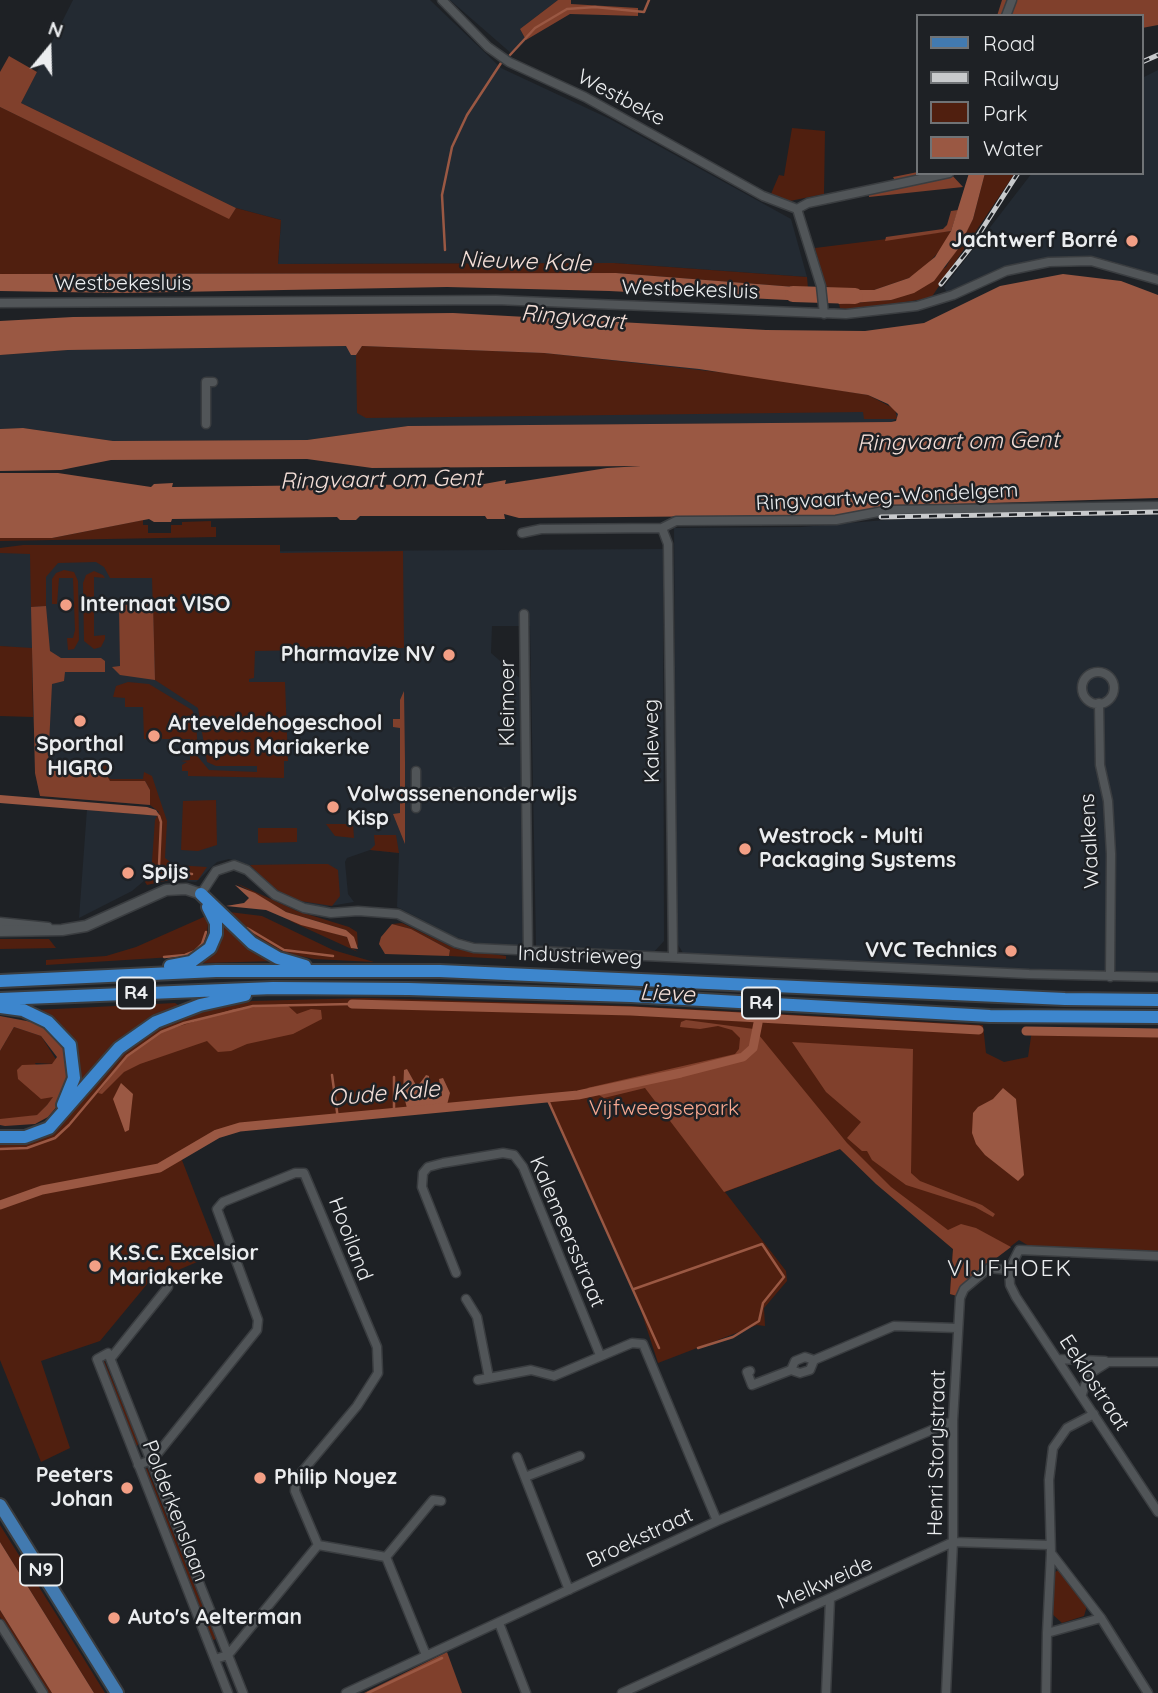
<!DOCTYPE html>
<html>
<head>
<meta charset="utf-8">
<style>
	body { margin:0 }
	#map { position:relative; width:1158px; height:1693px; overflow:hidden; background:#1e2125; font-family:Quicksand,sans-serif }
	canvas { display:block }
	.legend { position:absolute; left:916px; top:14px; width:228px; height:161px; box-sizing:border-box; background:#1e2125; border:2px solid #707376; margin:0; padding:9px 12px; list-style:none; font-size:21px; color:#ebedef }
	.legend li { display:flex; align-items:center; gap:14px; height:35px }
	.legend b { width:35px; border:2px solid #707376 }
	.north { position:absolute; left:14px; top:14px; width:70px; height:70px; -webkit-text-stroke:5px #1e2125; paint-order:stroke; rotate:19deg; font-size:19px; font-weight:700; line-height:28px; text-align:center; color:#ebedef }
	.north::after { content:''; display:block; margin:auto; width:24px; height:32px; background:#ebedef; clip-path:polygon(50% 0,100% 100%,50% 72%,0 100%) }
</style>
</head>
<body>
<div id="map">
<canvas width="1158" height="1693"></canvas>
<ul class="legend">
<li><b style="height:9px;background:#427ab0"></b>Road</li>
<li><b style="height:9px;background:#c8cacc"></b>Railway</li>
<li><b style="height:19px;background:#501f0f"></b>Park</li>
<li><b style="height:19px;background:#9a5843"></b>Water</li>
</ul>
<div class="north">N</div>
</div>
<script>
const context = document.querySelector('canvas').getContext('2d');
context.lineJoin = 'round';
function paint(path, color) { context.fillStyle = color; context.fill(path, 'evenodd'); }
const poly = rows => new Path2D(rows.map(r => 'M' + r).join(''));
function stroke(path, color, width, dash) { context.strokeStyle = color; context.lineWidth = width; context.lineCap = dash ? 'butt' : 'round'; context.setLineDash(dash || []); context.stroke(path); }
function label(font, color, halo, rows, align = 'center') {
  context.font = font + ' Quicksand,sans-serif'; context.lineWidth = 5; context.setLineDash([]); context.textBaseline = 'middle'; context.strokeStyle = halo; context.fillStyle = color; for (const [text, x, y, turn = 0] of rows) {
    context.save(); context.translate(x, y); context.rotate((+turn || 0) * Math.PI / 180); context.textAlign = isNaN(turn) ? turn : align; if (halo) context.strokeText(text, 0, 0); context.fillText(text, 0, 0); context.restore();
  }
}
paint(poly([
	[73,0,430,0,501,68,610,119,791,219,807,277,614,263,278,264,281,220,236,208,21,103],
	[450,0,558,0,520,29,526,40,512,54],
	[1158,70,1158,275,1100,258,1040,259,1006,267,947,293,944,287,1032,173,1142,173,1142,78],
	[347,346,544,353,699,369,898,414,897,418,891,422,408,426,307,440,113,441,23,428,0,429,0,355,68,350],
	[1158,515,1158,971,1008,970,683,953,677,943,674,528,801,527,885,520],
	[663,549,664,941,654,952,536,946,530,626,492,626,491,653,522,680,525,938,520,946,482,945,456,937,397,907,399,853,370,850,347,858,345,862,348,894,354,902,324,907,307,904,272,887,250,865,229,859,217,862,196,882,170,880,157,883,151,875,132,891,79,918,87,809,145,815,159,812,150,805,40,796,35,773,32,649,0,646,0,553]
]), '#232a32');
paint(poly([
	[0,107,229,218,236,208,281,220,278,264,614,263,807,277,808,288,616,273,0,274],
	[792,128,825,131,824,194,790,201,771,194,779,175,784,176],
	[985,173,1015,173,931,298,852,310,840,308,839,304,891,300,946,267,973,219],
	[951,231,945,245,923,269,909,278,874,290,846,292,825,286,815,248],
	[362,346,544,353,754,376,868,395,895,409,897,419,864,419,863,412,366,418,357,413,356,355],
	[143,520,143,525,148,525,148,533,171,533,171,525,182,525,182,522,211,521,211,527,216,527,216,537,0,541,0,538,52,538],
	[23,545,280,545,280,553,403,551,404,648,255,651,254,678,249,679,249,682,285,682,288,761,284,761,284,778,188,776,188,771,182,771,182,765,187,762,181,761,190,760,190,739,144,739,143,707,125,707,125,698,113,697,116,686,128,682,149,684,192,710,196,718,198,757,209,770,257,772,257,766,216,766,207,762,198,708,155,680,152,578,110,578,104,567,96,562,58,563,46,577,46,606,31,607,30,554,0,553,0,548],
	[64,570,74,572,78,581,79,640,74,649,68,650,67,638,73,638,75,630,73,578,59,578,57,604,52,604,52,579,56,573],
	[94,571,103,575,105,578,94,577,94,636,105,635,105,639,101,647,94,649,84,641,83,583,86,575],
	[0,646,32,648,33,717,0,716],
	[107,763,106,776,111,779,143,779,144,772,152,776,167,821,165,858,174,865,207,867,198,880,170,880,147,885,145,882,151,875,155,820,159,812,150,805,150,790,145,781,110,781,106,778,102,771,101,765,96,764],
	[216,800,217,845,198,851,181,850,183,801],
	[326,824,353,824,354,838,335,836],
	[258,828,297,828,297,842,258,843],
	[374,835,396,835,399,853,370,850,375,845],
	[306,864,328,864,338,870,340,896,332,906,294,900,272,887,250,865],
	[236,883,297,911,349,927,357,932,358,947,346,930,286,912],
	[229,912,262,916,333,950,374,962,314,959,282,952,247,932],
	[206,916,208,924,206,939,199,950,189,956,46,965,46,960,106,956,136,947],
	[288,920,347,937,352,948,358,952],
	[402,923,456,949,506,956,506,959,449,956,450,950,411,929,392,924],
	[223,925,242,942,278,961,202,963,211,954],
	[0,939,49,939,56,948,0,949],
	[365,998,631,1006,983,1025,986,1053,1004,1062,1028,1057,1032,1030,1158,1029,1158,1252,1034,1249,1019,1240,970,1278,957,1296,950,1294,953,1249,840,1149,725,1192,786,1271,787,1281,764,1308,765,1326,757,1325,658,1363,634,1289,547,1098,240,1127,217,1134,180,1155,218,1253,148,1283,100,1341,41,1361,70,1448,41,1462,0,1360,0,1143,26,1143,52,1133,123,1052,159,1027,189,1015,252,1001],
	[175,1003,183,1008,161,1018,74,1096,79,1063,77,1049,65,1030,36,1010],
	[14,1027,41,1036,57,1061,53,1064,35,1063,54,1097,47,1105,38,1115,7,1120,0,1119,0,1051],
	[104,1360,139,1443,137,1446,134,1446,102,1363],
	[147,1468,216,1639,213,1640,145,1470],
	[0,1525,56,1614,105,1693,94,1693,0,1542],
	[1059,1570,1087,1606,1084,1616,1062,1623,1051,1613,1053,1573],
	[0,1610,52,1693,48,1693,0,1617]
]), '#501f0f');
paint(poly([
	[558,0,571,0,571,4,638,8,638,16,570,14,526,40,520,29],
	[1002,0,1158,0,1158,25,1142,28,1142,16,997,16],
	[9,56,37,72,21,103,236,208,229,219,0,107,0,72],
	[918,172,950,173,963,187,869,197,869,193,898,186,893,177],
	[958,210,951,231,885,241,886,237,943,229,947,225,951,211],
	[153,604,155,680,120,675,112,667,120,666,119,605],
	[46,606,50,651,61,658,101,658,105,661,105,672,65,672,64,681,52,684,48,765,96,764,101,765,110,781,145,781,150,790,150,805,40,796,35,773,31,607],
	[404,691,405,762,405,844,393,814,400,813,400,728,393,727,393,719,400,719,400,700],
	[392,924,411,929,450,950,449,956,385,954,379,944,381,937],
	[286,1004,297,1014,311,1009,321,1010,322,1019,293,1034,247,1044,231,1051,218,1052,207,1041,140,1064,124,1072,102,1094,98,1093,127,1056,161,1032,234,1009],
	[0,1016,37,1023,57,1037,66,1052,69,1076,64,1098,48,1117,35,1124,5,1126,0,1125,0,1119,37,1115,47,1105,53,1097,41,1099,18,1079,17,1070,22,1065,52,1064,57,1057,41,1036,14,1027,0,1051],
	[686,1020,754,1029,847,1143,891,1187,948,1230,961,1224,976,1228,1011,1247,970,1278,957,1296,950,1294,953,1249,876,1184,840,1149,724,1192,645,1088,604,1098,587,1088,735,1054,739,1049,740,1038,732,1030,718,1026,700,1029,680,1027,681,1022],
	[792,1042,913,1049,911,1173,920,1181,982,1205,995,1214,993,1217,975,1207,906,1185,872,1160,867,1151,862,1151,847,1138,861,1122,826,1092],
	[447,1652,462,1693,364,1693]
]), '#80402c');
paint(poly([
	[969,173,985,173,973,219,958,249,934,281,914,293,891,300,839,304,833,296,837,290,874,290,909,278,935,257,951,231],
	[616,273,808,288,814,295,807,301,609,291,447,287,121,293,0,291,0,274],
	[1063,274,1121,281,1158,295,1158,498,891,506,841,515,519,518,504,514,505,519,487,519,485,516,360,516,356,520,340,520,337,517,172,519,171,522,154,522,149,519,52,538,0,538,0,473,58,473,151,487,154,484,173,483,172,487,337,485,339,481,356,481,359,485,484,484,506,480,505,484,607,468,641,466,372,468,307,459,111,460,61,470,0,471,0,429,23,428,113,441,307,440,408,426,891,422,896,421,898,414,888,404,868,395,699,369,544,353,362,346,356,355,351,355,346,346,68,350,0,355,0,321,73,317,453,313,766,330,865,331,924,323,1000,286],
	[0,795,147,807,156,810,160,816,0,803],
	[235,885,255,893,286,912,346,930,354,937,358,949,351,948,347,937,301,925,266,910,226,906,244,903,249,898],
	[407,1069,417,1087,426,1075,429,1076,429,1099,442,1096,439,1079,443,1078,450,1093,446,1109,408,1112,403,1093,404,1070],
	[121,1083,133,1094,129,1130,125,1132,113,1099],
	[1003,1088,1016,1099,1024,1175,1018,1181,985,1155,976,1144,972,1133,973,1113,978,1107,993,1099],
	[0,1542,94,1693,52,1693,0,1610]
]), '#9a5843');
stroke(poly([
	[510,55,535,28,567,9,595,7,644,12,649,0],
	[445,250,442,195,452,147,467,115,501,63],
	[159,816,161,822,159,866,166,871,192,874],
	[247,928,284,950,333,956],
	[164,957,185,955,195,951,202,944,206,932],
	[332,1075,338,1119],
	[547,1098,659,1348],
	[394,1114,394,1077],
	[0,1149,27,1148,55,1138,69,1125,127,1056,161,1032,184,1023,253,1006,352,1004],
	[634,1289,762,1244,784,1277,763,1303,759,1321,733,1337,698,1348],
	[368,1693,442,1658]
]), '#9a5843', 2.5);
stroke(poly([
	[352,1004,631,1011,979,1030],
	[1026,1031,1158,1033],
	[0,1205,42,1190,159,1168,217,1134,240,1127,578,1095,681,1073,743,1057,753,1048,758,1023]
]), '#9a5843', 9);
stroke(poly([
	[793,294,855,296]
]), '#9a5843', 16);
const minor = poly([
	[442,0,488,47,509,62,585,97,763,196,797,209,821,286,824,314],
	[1006,16,1012,0],
	[797,209,808,203,949,173],
	[0,303,496,300,846,314,917,306,953,295,1006,271,1049,262,1091,261,1158,280],
	[206,424,206,382,213,382],
	[662,528,676,521,836,520,889,510,1158,506],
	[662,528,668,544,673,955],
	[522,533,541,529,662,528],
	[524,614,528,951],
	'1082 688a16 16 0 1 1 32 0a16 16 0 1 1-32 0Z',
	[1099,703,1100,765,1108,801,1111,854,1110,977],
	[416,771,416,793,526,793],
	[416,793,416,808],
	[201,894,216,871,234,865,247,870,275,895,304,908,331,913,358,911,398,914,456,943,474,948,1029,974,1158,977],
	[0,922,48,927],
	[1009,1270,1010,1285,1016,1297,1158,1512],
	[456,1273,422,1187,423,1173,428,1167,443,1163,503,1153,514,1155,523,1167,600,1355],
	[466,1299,477,1317,489,1378,531,1370,554,1376,632,1343,643,1344,717,1521],
	[111,1358,168,1287],
	[1058,1359,1105,1361],
	[814,1360,810,1370,800,1373,791,1370,795,1361,805,1357,814,1360,894,1326,957,1328],
	[750,1371,747,1372,752,1385,791,1370],
	[478,1380,489,1378],
	[1082,1394,1089,1374,1108,1362,1158,1362],
	[1094,1414,1067,1428,1053,1448,1049,1480,1051,1553,1047,1633,1101,1618,1148,1693],
	[517,1457,569,1590],
	[138,1465,151,1460,158,1453,257,1330,258,1320,217,1209,223,1202,295,1173,304,1173,377,1347,378,1373,357,1406,296,1479,295,1491,318,1545,228,1655,215,1659],
	[525,1477,580,1456],
	[318,1545,386,1557],
	[1051,1553,1101,1618],
	[499,1623,526,1693],
	[0,1624,43,1693],
	[426,1655,386,1557,433,1500,441,1501],
	[228,1693,97,1359,108,1353,243,1693],
	[346,1693,717,1521,953,1421],
	[622,1693,953,1542,1049,1545],
	[826,1693,830,1599],
	[946,1693,953,1542,953,1421,960,1298,964,1289,989,1268,1009,1270,1019,1250,1158,1256],
	[1046,1693,1047,1633]
]);
const tertiary = poly([
	[0,931,62,930,86,926,166,890,186,889,201,894]
]);
const primary = poly([
	[0,1505,117,1693]
]);
const trunk = poly([
	[201,894,252,943,278,958,305,966],
	[170,966,191,962,210,948,216,934,216,923,208,907],
	[0,981,216,971,440,971,1065,999,1158,1000],
	[0,999,273,988,409,989,631,996,990,1016,1158,1017],
	[0,1007,23,1010,48,1022,70,1045,74,1078,63,1105],
	[0,1137,25,1137,49,1128,119,1048,156,1022,200,1005,245,995]
]);
stroke(minor, '#3a3d40', 11);
stroke(tertiary, '#3a3d40', 13);
stroke(primary, '#3a3d40', 16);
stroke(trunk, '#3a3d40', 16);
stroke(minor, '#515558', 8);
stroke(tertiary, '#515558', 10);
stroke(primary, '#427ab0', 12);
stroke(trunk, '#3d86cd', 12);
const rail = poly([
	[1142,62,1158,55],
	[941,284,970,248,1018,173],
	[881,517,1158,512]
]);
stroke(rail, '#c8cacc', 5);
stroke(rail, '#1e2125', 2.5, [8]);
for (const [x, y, r, color] of [
	[1132,241,7,"#f39f85"],
	[66,605,7,"#f39f85"],
	[449,655,7,"#f39f85"],
	[80,721,7,"#f39f85"],
	[154,736,7,"#f39f85"],
	[333,807,7,"#f39f85"],
	[745,849,7,"#f39f85"],
	[128,873,7,"#f39f85"],
	[1011,951,7,"#f39f85"],
	[95,1266,7,"#f39f85"],
	[260,1478,7,"#f39f85"],
	[127,1488,7,"#f39f85"],
	[114,1618,7,"#f39f85"]
]) { const dot = new Path2D(); dot.arc(x, y, r, 0, 2 * Math.PI); context.fillStyle = color; context.fill(dot); stroke(dot, '#1e2125', 2.5); }
for (const [x, y, w] of [
	[136,993,38],
	[761,1003,38],
	[41,1570,42]
]) { const box = new Path2D(); box.roundRect(x - w / 2, y - 15.5, w, 31, 5); context.fillStyle = '#1e2125'; context.fill(box); stroke(box, '#ebedef', 2); }
label('bold 19px', '#ebedef', null, [
	["R4",136,993],
	["R4",761,1003],
	["N9",41,1570]
]);
label('21px', '#ebedef', '#1e2125', [
	["Westbeke",621,98,28],
	["Westbekesluis",123,284],
	["Westbekesluis",690,290,2],
	["Ringvaartweg-Wondelgem",887,497,-3],
	["Kleimoer",508,703,-90],
	["Kaleweg",652,741,-91],
	["Waalkens",1090,841,-93],
	["Industrieweg",580,956,2],
	["Kalemeersstraat",567,1232,67],
	["Hooiland",350,1239,69],
	["Eeklostraat",1094,1383,57],
	["Henri Storystraat",937,1453,-89],
	["Polderkenslaan",175,1511,69],
	["Broekstraat",640,1538,-25],
	["Melkweide",825,1583,-24]
]);
label('bold 21px', '#ebedef', '#1e2125', [
	["Jachtwerf Borré",1118,241,"right"],
	["Internaat VISO",80,605],
	["Pharmavize NV",435,655,"right"],
	["Arteveldehogeschool",168,724],
	["Campus Mariakerke",168,748],
	["Sporthal",80,745,"center"],
	["HIGRO",80,769,"center"],
	["Volwassenenonderwijs",347,795],
	["Kisp",347,819],
	["Westrock - Multi",759,837],
	["Packaging Systems",759,861],
	["Spijs",142,873],
	["VVC Technics",997,951,"right"],
	["K.S.C. Excelsior",109,1254],
	["Mariakerke",109,1278],
	["Peeters",113,1476,"right"],
	["Johan",113,1500,"right"],
	["Philip Noyez",274,1478],
	["Auto's Aelterman",128,1618]
], 'left');
label('21px', '#f9aa92', '#1e2125', [
	["Vijfweegsepark",664,1109]
]);
label('italic 23px', '#f3ded7', '#1e2125', [
	["Nieuwe Kale",525,262,2],
	["Ringvaart",573,318,5],
	["Ringvaart om Gent",958,442,-1],
	["Ringvaart om Gent",381,480,-1],
	["Lieve",667,994,3],
	["Oude Kale",384,1094,-5]
]);
context.letterSpacing = '2px';
label('23px', '#ebedef', '#1e2125', [
	["VIJFHOEK",1010,1269]
]);
context.letterSpacing = '0px';
</script>
</body>
</html>
